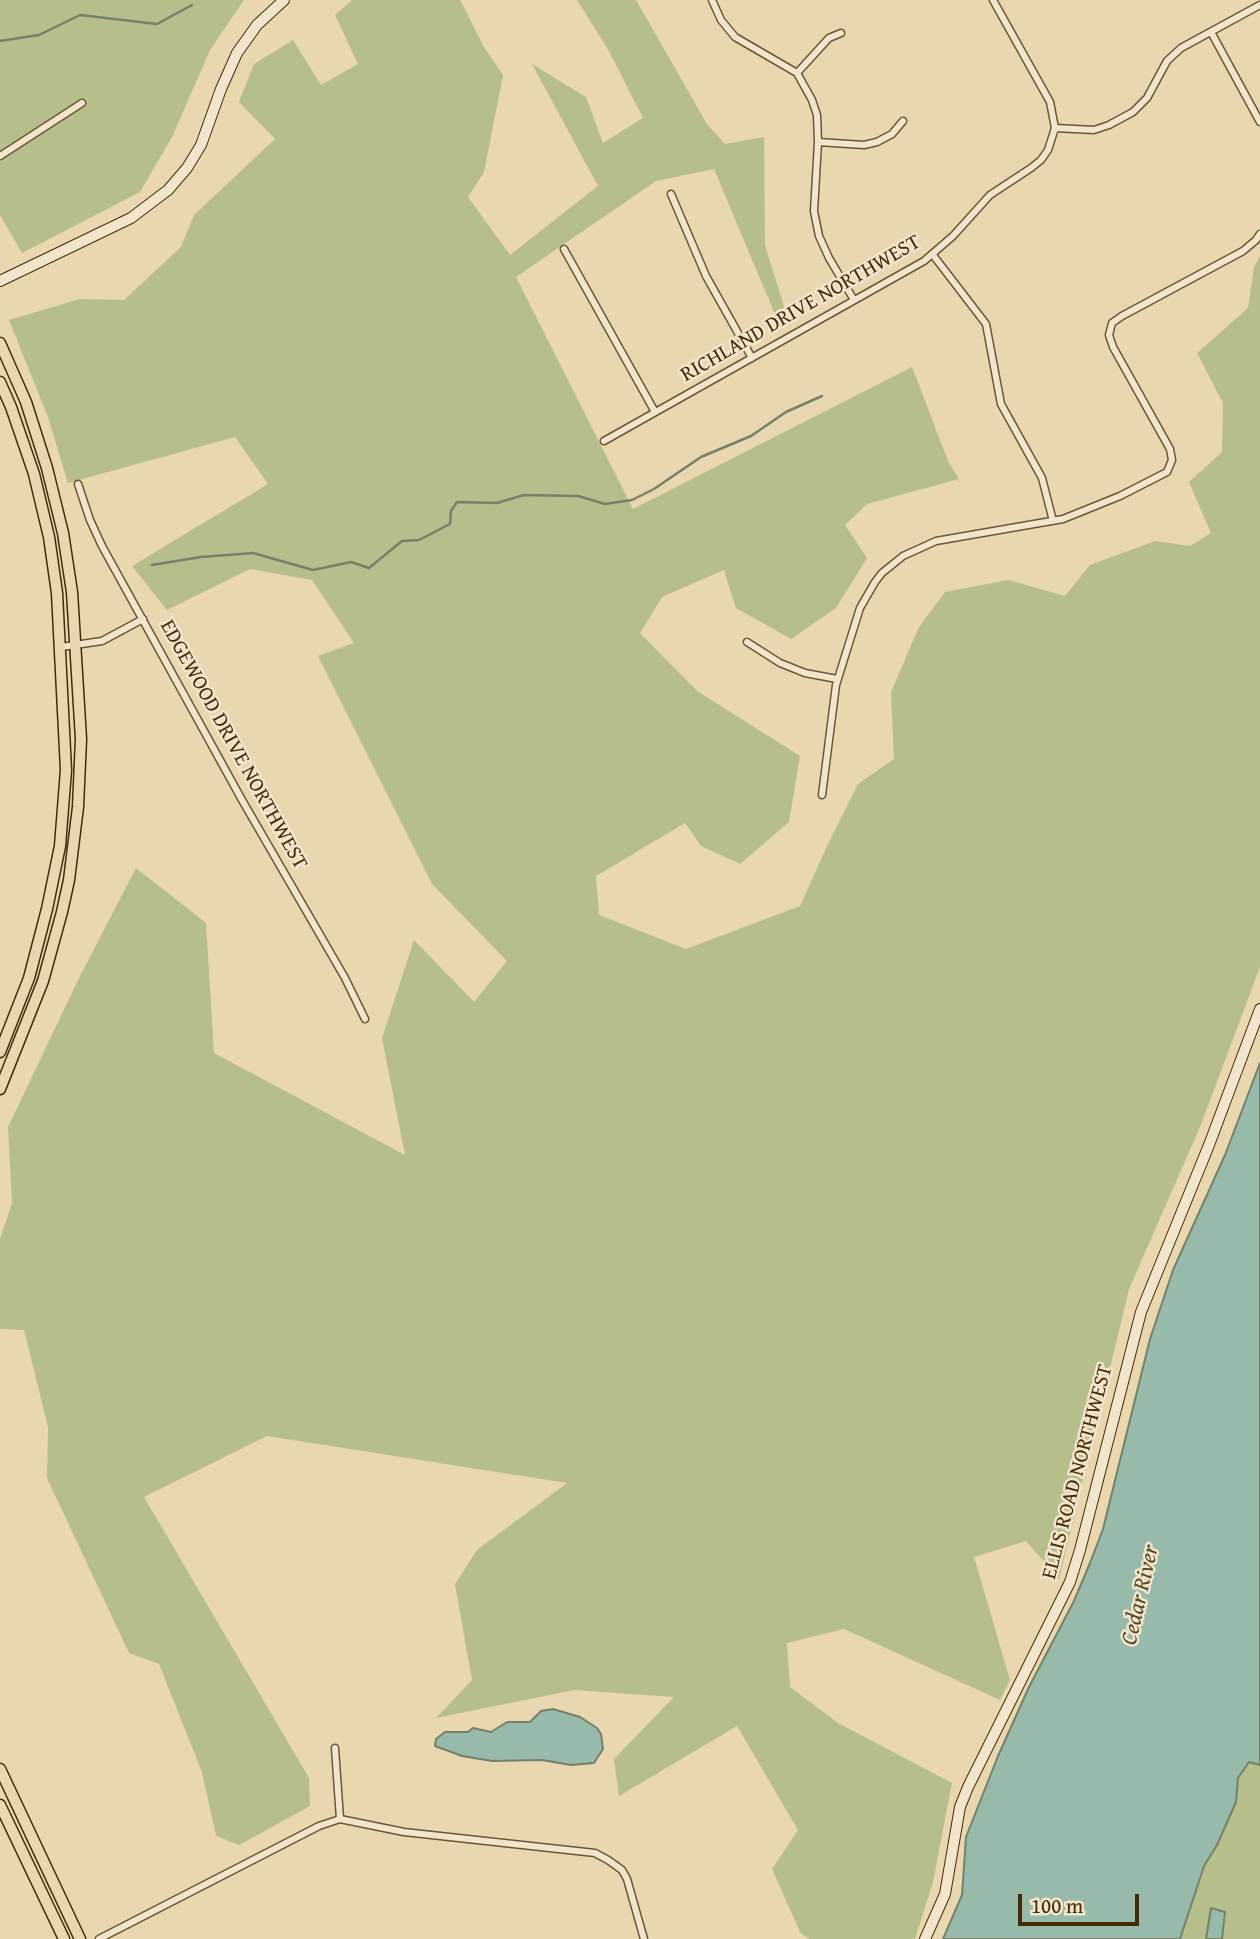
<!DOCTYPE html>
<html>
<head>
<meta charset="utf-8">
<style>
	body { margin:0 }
	#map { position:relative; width:1260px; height:1939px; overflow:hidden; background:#e9d7b0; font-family:"Gentium Book Plus",serif }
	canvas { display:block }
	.scale { position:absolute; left:1018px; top:1894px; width:121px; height:32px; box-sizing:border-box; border:4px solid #442c09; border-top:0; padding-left:9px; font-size:21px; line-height:24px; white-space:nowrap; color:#442c09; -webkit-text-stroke:5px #f1e5cc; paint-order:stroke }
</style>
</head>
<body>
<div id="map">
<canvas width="1260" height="1939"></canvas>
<div class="scale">100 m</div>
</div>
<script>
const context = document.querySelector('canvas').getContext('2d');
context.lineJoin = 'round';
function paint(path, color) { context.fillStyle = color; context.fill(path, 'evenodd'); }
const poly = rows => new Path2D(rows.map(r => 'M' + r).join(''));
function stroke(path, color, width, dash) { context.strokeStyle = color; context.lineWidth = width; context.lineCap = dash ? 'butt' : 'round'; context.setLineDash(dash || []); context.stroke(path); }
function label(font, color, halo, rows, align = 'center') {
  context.font = font + ' "Gentium Book Plus",serif'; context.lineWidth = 5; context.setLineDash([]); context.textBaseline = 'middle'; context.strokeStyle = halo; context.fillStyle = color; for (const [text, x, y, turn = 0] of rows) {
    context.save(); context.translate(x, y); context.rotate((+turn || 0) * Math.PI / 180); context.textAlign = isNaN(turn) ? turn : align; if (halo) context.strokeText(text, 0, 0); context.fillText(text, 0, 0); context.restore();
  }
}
paint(poly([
	[0,0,244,0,210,50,172,137,140,192,22,253,0,215],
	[352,0,460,0,484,47,503,75,484,172,468,197,510,255,598,186,532,64,586,97,603,143,643,118,609,51,577,0,636,0,707,124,725,144,764,137,765,245,786,313,777,319,714,169,656,181,516,277,633,509,912,367,948,461,959,479,867,504,845,525,867,558,836,608,791,639,736,608,724,570,662,597,640,633,697,691,800,756,789,822,740,864,701,846,685,823,596,876,599,915,686,949,800,906,829,842,858,784,894,759,891,692,919,627,945,592,1008,580,1065,596,1090,565,1155,541,1190,546,1211,533,1189,482,1222,452,1223,403,1197,353,1248,308,1254,267,1260,256,1260,967,1200,1127,1129,1289,1059,1579,1026,1541,974,1557,1010,1680,1000,1700,844,1629,787,1643,790,1687,838,1723,952,1783,933,1882,915,1939,809,1939,800,1932,772,1869,798,1830,737,1726,619,1796,614,1759,674,1697,574,1690,436,1718,472,1680,455,1584,477,1550,567,1483,267,1436,144,1497,309,1778,310,1806,239,1845,216,1836,202,1772,159,1664,129,1653,47,1478,48,1427,24,1330,0,1329,0,1239,12,1203,8,1127,80,976,136,868,206,923,214,1053,405,1155,382,1038,414,940,474,1002,507,961,432,884,318,656,354,643,312,580,250,569,167,610,132,566,268,484,235,437,68,483,48,417,9,320,80,299,124,300,181,247,194,215,275,139,239,102,254,64,293,40,321,85,358,64,335,15],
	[1249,1761,1260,1765,1260,1939,1222,1939,1225,1912,1211,1908,1206,1939,1180,1939,1204,1866,1217,1845,1236,1802,1238,1778]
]), '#b6be8b');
const water = poly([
	[1260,1063,1260,1765,1249,1762,1238,1778,1236,1802,1217,1845,1204,1866,1180,1939,943,1939,962,1895,966,1837,998,1756,1029,1687,1074,1601,1090,1563,1103,1529,1150,1339,1173,1270,1225,1155,1260,1063],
	[553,1709,580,1717,597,1728,601,1734,603,1749,594,1763,571,1765,542,1760,492,1761,462,1756,435,1746,436,1739,445,1732,468,1732,473,1728,491,1732,507,1722,530,1722,541,1711,553,1709],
	[1211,1908,1225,1912,1222,1939,1206,1939,1211,1908]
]);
paint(water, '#97baab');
stroke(water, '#76816a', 2);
stroke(poly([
	[0,41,39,35,80,15,157,24,192,5],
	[152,565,201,557,253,553,313,570,351,562,369,568,402,541,419,540,450,524,451,511,457,502,497,503,524,495,578,496,605,504,632,500,654,489,701,457,751,436,786,412,822,396]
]), '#76816a', 2.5);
const street = poly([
	[712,0,721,20,735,37,797,73,812,100,817,115,818,142,814,211,819,236,829,258,854,300],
	[1211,32,1260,122],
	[797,73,829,38,841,33],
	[1055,128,1094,130,1109,125,1133,112,1147,98,1167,61,1181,48,1260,5],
	[818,142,864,145,877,142,892,134,903,121],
	[0,156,82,103],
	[671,194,706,276,752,358],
	[564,249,655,412],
	[933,255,986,324,1001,404,1042,478,1053,521],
	[604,441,924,261,953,236,990,195,1031,168,1041,160,1048,150,1055,128,1050,102,993,0],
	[78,484,90,520,102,546,242,800,345,978,365,1019],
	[747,642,780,663,805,673,837,679],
	[61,647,102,641,143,619],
	[822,795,836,685,860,608,875,582,882,573,903,556,936,541,1063,519,1120,496,1167,472,1172,460,1170,449,1113,347,1109,335,1112,323,1122,316,1243,251,1256,240,1260,234],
	[335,1748,340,1819],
	[99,1939,319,1826,340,1819,404,1832,595,1853,608,1860,622,1870,627,1879,644,1939]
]);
const secondary = poly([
	[0,281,131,218,168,190,187,168,201,145,221,89,237,53,257,25,284,0],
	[925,1939,945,1894,960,1807,968,1787,1070,1582,1080,1550,1141,1312,1209,1145,1260,1009]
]);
const primary = poly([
	[0,343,26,402,47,468,63,533,72,592,81,739,78,807,69,880,62,912,43,981,0,1089],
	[0,382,11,407,34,474,49,537,57,593,66,770,60,846,47,909,29,978,0,1052],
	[0,1769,80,1939],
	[0,1805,64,1939]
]);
stroke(street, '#6d5733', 9);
stroke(secondary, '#442c09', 12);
stroke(primary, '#442c09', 13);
stroke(street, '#f1e5cc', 6);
stroke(secondary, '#f1e5cc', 10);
stroke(primary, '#e9d7b0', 10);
label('21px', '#442c09', '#f1e5cc', [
	["RICHLAND DRIVE NORTHWEST",801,309,-30],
	["EDGEWOOD DRIVE NORTHWEST",233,745,61],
	["ELLIS ROAD NORTHWEST",1078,1472,-75]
]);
label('italic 23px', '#554829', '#f1e5cc', [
	["Cedar River",1141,1595,-77]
]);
</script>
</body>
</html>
